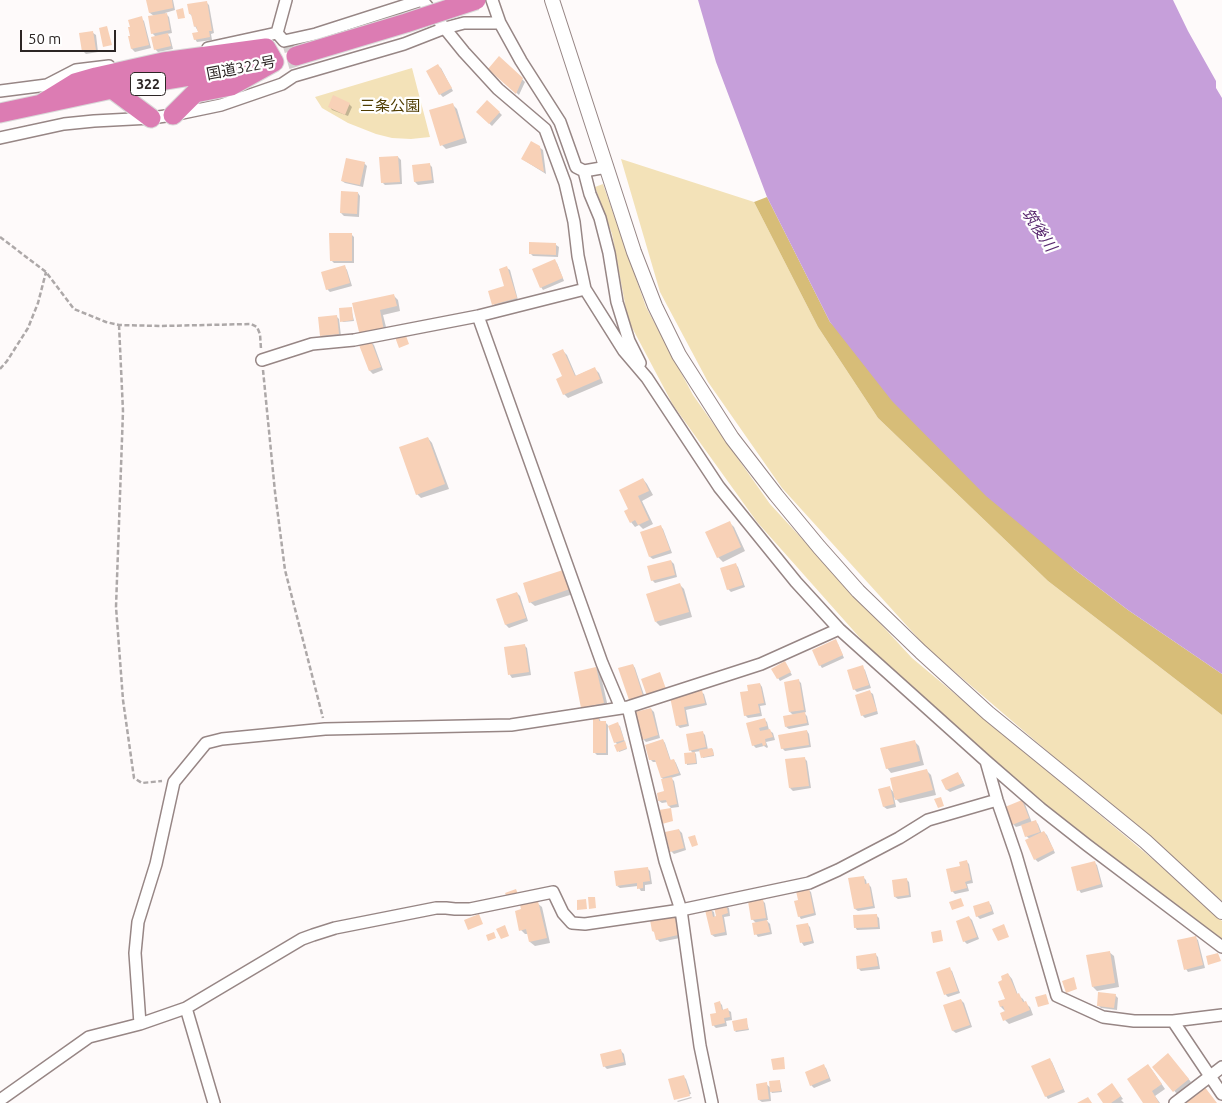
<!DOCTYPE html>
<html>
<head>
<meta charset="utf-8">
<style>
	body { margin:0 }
	#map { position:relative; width:1222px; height:1103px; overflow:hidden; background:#fefafa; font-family:Ubuntu,sans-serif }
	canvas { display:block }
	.scale { position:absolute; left:20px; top:30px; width:96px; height:22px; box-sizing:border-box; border:2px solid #2c2524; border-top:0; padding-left:6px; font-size:15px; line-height:18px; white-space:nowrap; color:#2c2524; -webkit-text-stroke:4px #fff; paint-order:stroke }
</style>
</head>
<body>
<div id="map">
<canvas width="1222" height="1103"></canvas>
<div class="scale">50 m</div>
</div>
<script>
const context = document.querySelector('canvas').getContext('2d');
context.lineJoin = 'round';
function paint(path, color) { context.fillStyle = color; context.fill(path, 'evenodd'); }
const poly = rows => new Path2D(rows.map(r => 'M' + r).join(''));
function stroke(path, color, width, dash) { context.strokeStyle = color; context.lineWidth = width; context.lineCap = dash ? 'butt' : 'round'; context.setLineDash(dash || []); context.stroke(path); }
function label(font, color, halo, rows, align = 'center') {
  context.font = font + ' Ubuntu,"Noto Sans JP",sans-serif'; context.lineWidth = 4.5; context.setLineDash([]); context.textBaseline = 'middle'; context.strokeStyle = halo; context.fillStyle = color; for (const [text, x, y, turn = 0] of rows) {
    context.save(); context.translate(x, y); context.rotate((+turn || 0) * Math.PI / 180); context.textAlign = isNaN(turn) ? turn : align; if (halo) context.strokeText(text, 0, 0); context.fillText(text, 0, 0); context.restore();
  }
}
paint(poly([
	[412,68,430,137,411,139,392,138,376,134,348,123,322,108,315,97],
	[621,159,754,202,818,327,878,418,1048,581,1222,715,1222,901,927,648,782,488,708,382,660,292],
	[603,184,646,307,693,395,770,504,912,658,1155,861,1222,921,1222,940,1062,820,892,674,757,522,673,405,628,320,612,234,595,187]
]), '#f3e2b8');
paint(poly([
	[767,197,830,322,1074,569,1128,610,1222,674,1222,715,1048,581,878,418,818,327,754,202]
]), '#d7bd78');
paint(poly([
	[698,0,1173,0,1188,31,1216,81,1216,88,1222,98,1222,674,1128,610,1074,569,986,496,892,401,830,322,767,197,716,62]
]), '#c69fda');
paint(poly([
	[148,0,173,0,175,10,165,13,169,17,172,33,167,34,170,37,173,49,158,52,155,49,156,37,152,33,154,16,150,13],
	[206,2,209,5,214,33,211,34,212,40,197,42,195,39,199,33,195,26,193,17,190,14],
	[141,18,144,21,151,48,135,52,132,49,129,37,131,37],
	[93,33,96,35,98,52,86,54,83,51],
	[500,58,525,82,519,95,490,69],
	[438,66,441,68,453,91,443,97,440,94],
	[487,101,502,115,492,126,477,112],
	[349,104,352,107,348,116,332,110,330,107],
	[452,104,457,109,467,143,446,149,442,145],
	[539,147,543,150,546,174,522,159],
	[398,157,401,160,402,184,385,185,382,182],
	[364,163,367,166,363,187,345,183,342,181],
	[429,164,432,167,434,183,418,185,415,182,413,166],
	[358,193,360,196,359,217,344,216,341,213],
	[351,234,354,237,354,263,334,263,331,260],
	[556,245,559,247,558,257,533,256,530,253],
	[554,261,557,263,564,281,543,290,541,287],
	[345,267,347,270,352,286,330,292,327,289],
	[507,268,510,270,518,300,496,307,494,304,506,287],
	[394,296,398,300,400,311,383,315,388,335,354,304],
	[351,308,354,321,343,322,342,321],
	[336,316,339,319,341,336,324,338,321,336],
	[371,342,374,345,383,370,373,374,370,371,361,346],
	[563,351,567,355,576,376,594,368,599,373,603,383,568,398,564,394],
	[428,438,432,443,449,489,421,498,417,494],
	[643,479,647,484,653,495,642,501,653,524,643,529,639,525,635,527,631,522,630,510],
	[729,522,734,527,745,551,723,562,718,557],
	[660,526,663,529,672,553,653,559,650,557],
	[671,561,674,564,677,577,655,583,652,580],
	[736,565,738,567,745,587,731,592,728,589],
	[568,576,573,594,535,606,530,602],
	[680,585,684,589,692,617,660,626,656,622],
	[517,593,520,596,528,621,509,628,506,625,498,600],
	[838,644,844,658,822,668,820,665],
	[524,645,527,648,531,675,512,678,510,675,505,648],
	[785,663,792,675,780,681,778,678],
	[633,665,635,668,645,698,633,702,630,700,620,669],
	[862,667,865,670,871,688,857,692,854,689],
	[596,668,600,672,608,707,587,712,583,707],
	[798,680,801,683,806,712,804,713,807,716,809,725,789,729,786,727,794,716,790,712],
	[760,684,762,687,766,705,760,706,762,716,748,718,745,715],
	[701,692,704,694,707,705,686,710,689,726,680,728,677,725,672,698],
	[870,692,873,694,878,714,865,718,862,715],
	[651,709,654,712,660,738,646,742,643,739],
	[599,718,601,722,605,722,608,725,608,755,597,755,594,752],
	[764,719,767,722,769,730,773,733,775,740,766,742,768,747,767,748,764,746,756,748,753,745,747,724],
	[617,724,620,726,627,749,619,752,618,745,615,742],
	[807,731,809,734,811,747,785,751,782,748],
	[703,733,705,735,708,750,712,749,713,750,714,756,703,758,701,751,694,752,696,754,697,764,687,765,685,754,693,753,690,750],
	[663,740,665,743,671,761,674,760,676,763,681,775,671,778,674,781,679,807,671,808,669,806,668,802,662,803,659,801,665,792,664,780,662,778,657,762,653,762,650,759],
	[914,741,919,746,924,765,891,773,887,768],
	[804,758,807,761,811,788,793,791,790,788],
	[927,771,931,775,936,795,900,803,894,797,896,807,887,809,884,807,890,788,894,793],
	[958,774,960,776,965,786,950,792,947,790,943,780],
	[1022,801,1025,804,1032,823,1036,822,1038,824,1042,834,1044,832,1047,835,1055,853,1038,862,1035,859,1030,839,1026,836,1023,825,1016,827,1013,824],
	[679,830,682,833,686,850,674,854,671,851],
	[967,862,969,864,973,883,967,884,969,891,955,894,952,891,962,867],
	[1094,862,1097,865,1103,887,1081,893,1079,890],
	[647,868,650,871,652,884,645,885,645,891,641,891,639,888,638,886,620,888,617,886],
	[863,877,866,880,867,885,868,884,871,887,875,908,858,911,855,909],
	[906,879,909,882,911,897,898,899,895,897],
	[808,889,811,892,816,915,801,919,799,916,799,901],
	[762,900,765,903,768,920,766,920,770,924,772,934,758,937,756,934,756,923,752,919],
	[988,902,991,905,994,914,980,919,977,916],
	[537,903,542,907,550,943,535,946,530,942,528,934,525,934,521,930,522,910],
	[726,906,729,908,730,916,724,917,727,935,715,937,712,935,711,910,714,912,715,918],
	[876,915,879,918,880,929,857,930,855,927],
	[674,917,677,920,680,938,660,942,657,939],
	[969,917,972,920,979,939,967,944,964,941],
	[807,924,810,927,814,943,804,946,802,943,798,926],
	[1195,937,1198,940,1205,968,1188,972,1186,969],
	[1109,952,1114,956,1119,987,1097,991,1093,987],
	[875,954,878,957,880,969,861,971,858,968],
	[949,969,952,971,960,993,948,997,946,995,937,973],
	[1008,974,1012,979,1018,995,1023,999,1025,1003,1030,1007,1033,1015,1009,1024,1005,1020,1006,1012,1001,1007,1000,1002,1006,999],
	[1115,995,1118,998,1117,1010,1101,1008,1098,1005],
	[961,1000,964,1003,972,1027,956,1033,953,1031],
	[720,1003,722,1005,723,1010,728,1010,731,1012,732,1020,726,1021,727,1026,716,1028,713,1025],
	[746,1020,749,1030,736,1032,735,1031],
	[621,1051,624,1054,626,1065,607,1069,604,1066],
	[1171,1058,1191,1082,1177,1094,1154,1067],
	[1049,1059,1052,1062,1065,1092,1048,1099,1046,1096],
	[823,1066,826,1068,831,1081,814,1088,811,1085],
	[1148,1066,1152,1070,1165,1089,1155,1096,1160,1103,1145,1103],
	[683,1076,686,1079,691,1094,675,1099],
	[780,1082,782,1092,772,1093,770,1090,771,1101,762,1102,759,1100,766,1084,771,1088],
	[1114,1087,1123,1099,1121,1100,1124,1103,1105,1103],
	[691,1097,692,1098,678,1102,677,1101]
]), '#0003');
paint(poly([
	[146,0,172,0,173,8,149,13],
	[207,1,212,31,209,31,210,37,194,40,192,33,198,32,196,26,194,27,191,14,189,14,187,4],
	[183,8,185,18,178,19,176,10],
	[167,13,170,30,151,34,148,16],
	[142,16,149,45,131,49,128,36,130,36,128,27,130,27,128,20],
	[107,26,112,45,103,47,99,28],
	[93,31,96,50,82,52,79,33],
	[168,33,171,46,154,50,151,37],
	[499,56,523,78,516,94,488,69],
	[438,64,452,88,439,95,426,71],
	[333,95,350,103,345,115,328,107],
	[487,100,500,112,489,124,476,112],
	[453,103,464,138,440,146,429,110],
	[531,141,540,146,544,172,521,159],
	[398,156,400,182,381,183,379,157],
	[346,158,365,162,360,185,341,181],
	[430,163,432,180,414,182,412,165],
	[341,191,358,192,357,214,340,213],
	[329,233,352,233,352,261,330,261],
	[529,242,556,243,556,255,529,254],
	[555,259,563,278,540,288,532,269],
	[345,265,350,283,326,290,321,272],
	[507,266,517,298,492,305,488,291,504,286,499,269],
	[394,294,397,306,380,310,384,331,360,336,352,303],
	[352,307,353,320,340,322,339,308],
	[337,315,339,334,320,336,318,317],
	[405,333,409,344,399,348,395,337],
	[371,341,381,367,369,371,359,345],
	[563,349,575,376,595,367,600,379,563,395,556,379,562,376,552,354],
	[428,437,445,484,416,495,399,447],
	[643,478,649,491,638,496,649,520,638,525,635,520,630,523,624,511,628,509,619,490],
	[730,521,741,547,717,558,705,532],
	[661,525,670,550,649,557,640,532],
	[671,560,675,575,651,581,647,566],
	[736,563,743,585,727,590,720,568],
	[563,570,570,589,529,603,523,583],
	[680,583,689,612,655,622,646,594],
	[517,592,526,618,505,625,496,599],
	[836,639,843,655,819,666,812,650],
	[525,644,529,672,508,675,504,647],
	[785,661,791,672,777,679,771,669],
	[633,664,643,696,629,700,618,668],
	[863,665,869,685,853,690,847,670],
	[596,667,604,703,581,708,574,672],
	[660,672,666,689,647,696,641,679],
	[799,679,804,710,789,712,784,682],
	[760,683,764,703,758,704,760,713,744,716,740,692,748,691,747,685],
	[702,690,705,703,684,707,687,724,676,726,670,697],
	[870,690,877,711,861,716,855,695],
	[651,708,658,735,642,740,635,712],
	[805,712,807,723,785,727,783,716],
	[599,717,599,721,606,721,606,753,593,753,593,719],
	[765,718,767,726,759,728,760,731,770,729,773,737,765,739,766,745,763,746,762,743,752,746,746,723],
	[618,722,624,740,614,743,608,726],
	[807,730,809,745,781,749,778,735],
	[703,731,706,747,689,751,686,734],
	[663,739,670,760,674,759,679,773,661,778,655,760,649,760,645,745],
	[915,740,920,761,886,769,880,748],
	[625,741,627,748,617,752,614,745],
	[712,748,714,755,701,758,699,750],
	[695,752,696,763,685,764,684,753],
	[805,757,809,786,789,788,785,759],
	[927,769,933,790,895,800,890,778],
	[958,772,963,783,946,790,941,780],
	[672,777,677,804,668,806,666,800,658,801,657,793,664,791,661,779],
	[890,786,894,804,883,807,878,789],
	[941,797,944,806,938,808,934,799],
	[1022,800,1029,818,1012,825,1005,807],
	[671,808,673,821,662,824,659,810],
	[1036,820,1040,832,1025,837,1021,825],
	[679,829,684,848,670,852,665,832],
	[1044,831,1054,850,1034,860,1025,840],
	[695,835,698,845,692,847,688,837],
	[967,860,971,880,965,882,967,888,951,892,946,869,960,866,959,862],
	[1095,861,1101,884,1077,891,1071,867],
	[648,867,650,881,643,882,643,888,637,889,637,883,616,886,614,871],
	[864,876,865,884,869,883,873,906,854,909,848,878],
	[907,878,909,895,894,897,892,880],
	[809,888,814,913,798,917,794,901,798,900,796,891],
	[516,889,519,897,509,901,505,893],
	[588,897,595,897,596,908,589,909],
	[961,898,964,906,952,910,949,902],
	[586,899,587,909,577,910,577,900],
	[763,899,766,918,751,920,748,901],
	[538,901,547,938,529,942,526,929,519,931,515,911,521,909,520,905],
	[989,901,992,911,976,917,973,906],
	[726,904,728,913,722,915,725,932,711,935,705,910,711,908,713,917,716,916,714,907],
	[479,914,483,924,468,930,464,920],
	[877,914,878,927,854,928,853,915],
	[675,916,678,935,656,940,654,932,652,931,650,920],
	[969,916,977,937,963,942,956,921],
	[767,920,770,932,754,935,752,923],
	[808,923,812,941,800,943,796,925],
	[1004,924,1009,937,998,941,992,929],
	[505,925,509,936,501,939,496,929],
	[941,930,943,941,933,943,931,932],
	[494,932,496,938,488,941,486,935],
	[1196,936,1203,965,1184,970,1177,940],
	[1110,951,1115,983,1092,987,1086,955],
	[876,953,878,966,857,969,856,956],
	[1218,953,1221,961,1208,965,1206,956],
	[950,967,958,991,944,995,936,972],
	[1008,973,1017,994,1019,993,1023,1002,1026,1001,1030,1010,1003,1021,1000,1013,1005,1011,1003,1006,1000,1007,998,1001,1005,999,998,982,1002,980,1001,976],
	[1074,977,1077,989,1066,993,1062,981],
	[1098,992,1116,994,1114,1008,1097,1006],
	[1046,994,1049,1004,1038,1007,1035,997],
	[961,999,970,1025,952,1031,943,1005],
	[720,1001,722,1010,728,1008,730,1017,724,1018,725,1023,712,1026,710,1014,716,1013,714,1003],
	[747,1018,748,1029,734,1031,732,1021],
	[621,1049,624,1062,603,1067,600,1054],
	[1168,1053,1189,1079,1173,1092,1152,1067],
	[784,1057,785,1069,773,1070,771,1059],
	[1050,1058,1063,1089,1045,1097,1031,1066],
	[824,1064,829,1078,810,1086,805,1072],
	[1148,1064,1162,1084,1152,1091,1159,1103,1143,1103,1127,1079],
	[684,1075,690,1096,674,1100,668,1079],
	[780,1080,781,1091,770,1092,769,1081],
	[767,1082,769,1099,758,1100,756,1084],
	[1112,1083,1121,1096,1111,1103,1103,1103,1097,1094],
	[1204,1086,1217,1103,1187,1103,1185,1100],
	[1088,1097,1092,1103,1077,1103]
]), '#f8d1b7');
stroke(poly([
	[287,41,297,75]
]), '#d4cfcf', 11, [11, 5.5]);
const minor = poly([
	[492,0,500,23,521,61,560,122,576,167,584,171,607,167],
	[277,33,284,41,316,34,422,0,464,52,498,89,545,129,565,183,574,222,578,256,585,289,624,351,647,378,719,487,796,582,839,629,986,761,1040,808,1087,845,1222,947],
	[277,33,286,0],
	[208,48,277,33],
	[0,91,47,85,76,70,109,66],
	[0,138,64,124,94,121,151,118,173,115,221,105,282,84,294,76,404,44,445,28,464,23,500,23],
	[584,171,590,194,600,218,609,253,617,302,629,341,640,363],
	[478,316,602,663,621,708],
	[262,360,312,344,354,340,478,316,585,289],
	[628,707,665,861,681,910,700,1046,712,1103],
	[986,761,997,800,1016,855,1057,996,1103,1017,1134,1021,1173,1021,1222,1015],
	[186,1008,214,1103],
	[1173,1021,1222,1094],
	[140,1024,135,953,138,922,156,864,174,782,206,743,222,739,325,729,511,725,628,707,761,664,839,629],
	[0,1100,89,1037,140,1024,186,1008,302,939,313,935,335,928,436,908,446,908,455,909,470,909,553,892,563,913,572,923,585,924,681,910,809,883,838,870,899,838,928,820,997,800],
	[1175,1103,1222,1067]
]);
const tertiary = poly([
	[552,0,634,252,655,306,679,355,732,438,776,495,819,547,858,591,921,652,988,713,1145,841,1222,912]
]);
const trunk = poly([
	[112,89,151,118],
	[41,104,75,83,96,77,163,62,266,48,274,62,231,86,195,93,173,115],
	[0,113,112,89,258,65]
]);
stroke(minor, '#978685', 14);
stroke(tertiary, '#978685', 16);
stroke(trunk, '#d9d8d8', 21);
stroke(poly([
	[0,237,46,272,74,309,106,322,119,325,160,326,251,324,257,327,260,334,261,349],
	[119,325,123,411,116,607,123,700,134,778,142,783,162,781],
	[0,369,7,361,28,328,38,303,46,272],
	[263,370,275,492,285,570,323,718]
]), '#ada8a8', 2.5, [5, 2.5]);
stroke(minor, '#fff', 11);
stroke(tertiary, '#fff', 14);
stroke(trunk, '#dc7cb3', 19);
const trunkBridge = poly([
	[296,56,406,23,476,0]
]);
stroke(trunkBridge, '#d9d8d8', 21, []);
stroke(trunkBridge, '#dc7cb3', 19);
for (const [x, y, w] of [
	[148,84,35]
]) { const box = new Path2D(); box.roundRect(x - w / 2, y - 11.5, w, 23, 4); context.fillStyle = '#fff'; context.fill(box); stroke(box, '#2c2524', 1); }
label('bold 14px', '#2c2524', null, [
	["322",148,84]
]);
label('15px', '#2c2524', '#fff', [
	["国道322号",241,68,-11]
]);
label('15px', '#4f3d02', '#fff', [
	["三条公園",390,106]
]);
label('italic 16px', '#5a2a70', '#fff', [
	["筑後川",1039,230,56]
]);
</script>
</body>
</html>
